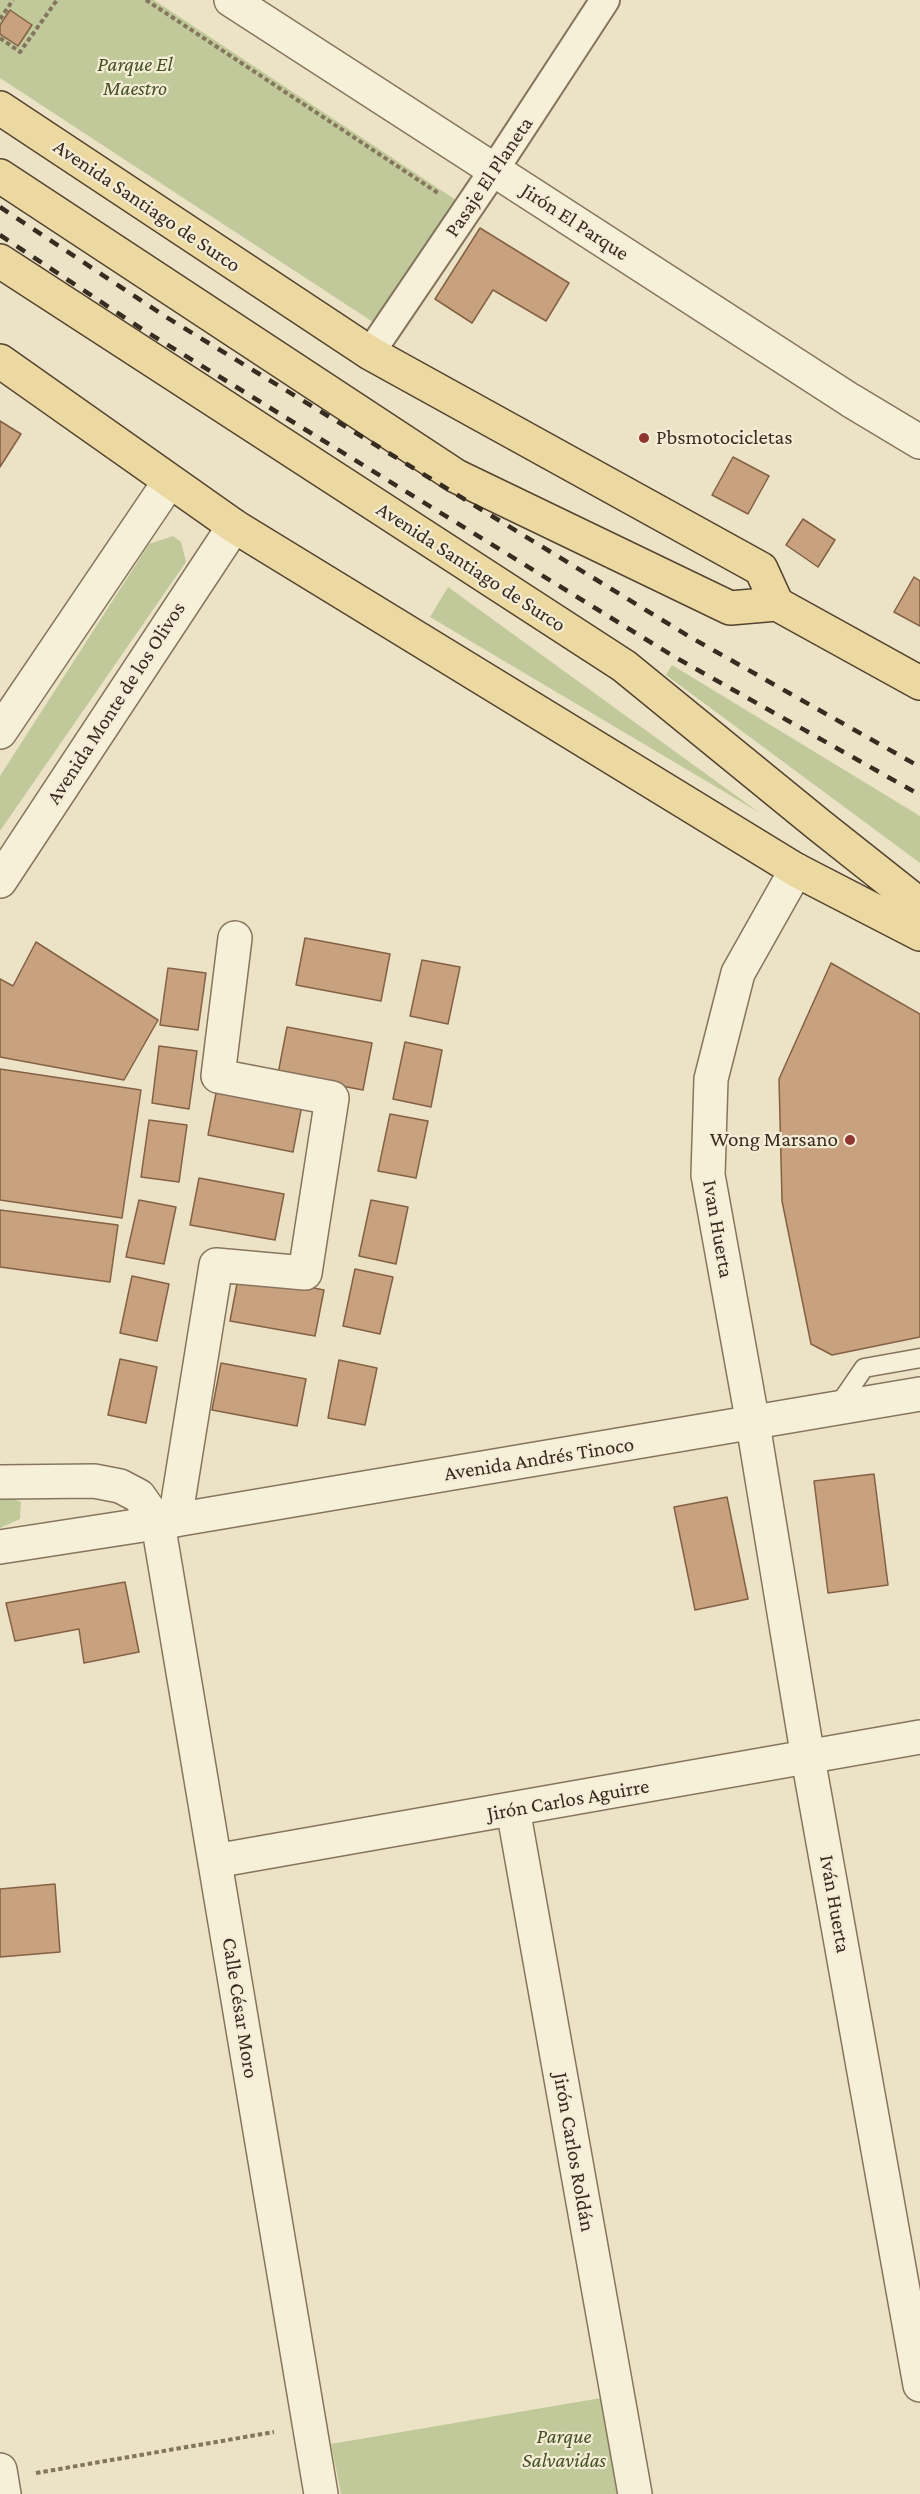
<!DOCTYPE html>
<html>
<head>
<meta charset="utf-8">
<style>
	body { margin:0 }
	canvas { display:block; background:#ece3c6 }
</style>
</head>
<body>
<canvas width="920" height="2494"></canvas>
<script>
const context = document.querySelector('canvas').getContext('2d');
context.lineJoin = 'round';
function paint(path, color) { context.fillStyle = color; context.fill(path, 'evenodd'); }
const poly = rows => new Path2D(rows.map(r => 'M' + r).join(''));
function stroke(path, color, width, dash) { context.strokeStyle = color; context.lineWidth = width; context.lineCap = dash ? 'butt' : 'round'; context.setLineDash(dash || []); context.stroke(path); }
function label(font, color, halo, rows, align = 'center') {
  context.font = font + ' "Crimson Pro",serif'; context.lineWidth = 4.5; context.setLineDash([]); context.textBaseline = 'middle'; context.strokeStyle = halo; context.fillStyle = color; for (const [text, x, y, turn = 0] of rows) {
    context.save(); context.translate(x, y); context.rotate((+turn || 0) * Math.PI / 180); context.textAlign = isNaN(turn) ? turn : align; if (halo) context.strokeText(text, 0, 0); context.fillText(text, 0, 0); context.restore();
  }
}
paint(poly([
	[0,0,154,0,465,206,382,328,0,78],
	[173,536,181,542,186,562,0,831,0,776,149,544],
	[448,587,760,813,430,617],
	[672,665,920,816,920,863,666,675],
	[0,1494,21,1502,20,1519,0,1528],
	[601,2398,619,2494,341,2494,331,2444]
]), '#c1c99b');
const building = poly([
	[10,10,32,25,18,46,0,34,0,25,10,10],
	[480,228,569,283,546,321,493,290,472,323,435,299,480,228],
	[0,421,21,434,0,467,0,421],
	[733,457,769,476,748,514,712,495,733,457],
	[803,519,835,540,818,567,786,545,803,519],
	[914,577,920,581,920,626,894,612,914,577],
	[305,938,390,954,381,1001,296,985,305,938],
	[36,942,158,1020,124,1080,0,1057,0,979,13,986,36,942],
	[422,960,460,967,448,1024,410,1016,422,960],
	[831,963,920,1014,920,1337,832,1355,811,1344,782,1201,779,1079,831,963],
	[168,968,206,973,198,1030,160,1025,168,968],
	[287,1027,372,1043,363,1090,278,1074,287,1027],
	[405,1042,442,1050,431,1107,393,1099,405,1042],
	[159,1046,197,1051,189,1109,152,1103,159,1046],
	[0,1069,141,1090,122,1218,0,1200,0,1069],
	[217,1088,302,1105,293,1152,208,1135,217,1088],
	[390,1114,428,1121,416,1178,378,1171,390,1114],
	[149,1120,187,1125,179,1182,141,1177,149,1120],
	[199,1178,284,1194,275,1240,190,1225,199,1178],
	[139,1200,176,1207,164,1264,126,1257,139,1200],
	[371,1200,408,1207,396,1264,359,1256,371,1200],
	[0,1210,118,1225,110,1282,0,1267,0,1210],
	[355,1269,393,1277,380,1334,343,1326,355,1269],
	[239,1273,324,1290,315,1336,230,1321,239,1273],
	[132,1276,169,1284,157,1341,120,1333,132,1276],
	[120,1359,157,1367,146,1423,108,1415,120,1359],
	[339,1360,377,1368,365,1425,328,1418,339,1360],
	[221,1363,306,1379,297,1426,212,1410,221,1363],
	[874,1474,888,1585,828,1593,814,1481,874,1474],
	[727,1497,748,1599,695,1610,674,1507,727,1497],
	[125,1582,139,1652,84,1663,79,1629,15,1641,6,1603,125,1582],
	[55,1884,60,1952,0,1957,0,1889,55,1884]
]);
paint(building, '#c8a17e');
stroke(building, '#846144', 1.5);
const service = poly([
	[836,1409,864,1368,920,1358]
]);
const pedestrian = poly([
	[370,353,494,170,605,0]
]);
const minor = poly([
	[231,0,850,400,920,442],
	[796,870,738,973,711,1079,708,1175,753,1424,808,1758,920,2385],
	[175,1520,216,1265,305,1273,332,1098,218,1076,235,938],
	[158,1523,321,2494],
	[513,1809,635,2494],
	[215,1861,920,1737]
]);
const tertiary = poly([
	[0,732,169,482],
	[0,881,234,526],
	[0,1482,94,1481,120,1486,139,1496,158,1523],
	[0,1547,175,1520,920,1394],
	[0,2470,4,2494]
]);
const primary = poly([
	[0,108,370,353,761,569,777,604],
	[0,176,456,476,730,608,777,604,920,683],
	[0,261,624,666,819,825,920,905],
	[0,361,234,526,796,870,920,934]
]);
stroke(service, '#86755d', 21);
stroke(pedestrian, '#86755d', 32);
stroke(minor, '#86755d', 36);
stroke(tertiary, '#86755d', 36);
stroke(primary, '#544331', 36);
stroke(poly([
	[146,0,438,193],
	[0,19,13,0],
	[0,38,20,52,57,0],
	[36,2473,274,2432]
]), '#86755d', 4, [4.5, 3]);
stroke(service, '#f7f0d9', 18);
stroke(pedestrian, '#f7f0d9', 28);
stroke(minor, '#f7f0d9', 33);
stroke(tertiary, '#f7f0d9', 33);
stroke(primary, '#ecd9a1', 33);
stroke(poly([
	[0,207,166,317,690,637,920,767],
	[0,235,142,329,673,656,920,795]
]), '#372c20', 4.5, [10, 10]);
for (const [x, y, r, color] of [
	[644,438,6,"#913530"],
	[850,1140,6,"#913530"]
]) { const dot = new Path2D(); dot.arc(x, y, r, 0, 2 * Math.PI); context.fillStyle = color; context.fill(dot); stroke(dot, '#f4ecd5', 2); }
label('italic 21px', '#455228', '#f4ecd5', [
	["Parque El",135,65],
	["Maestro",135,89],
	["Parque",564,2437],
	["Salvavidas",564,2461]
]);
label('21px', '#372c20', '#f4ecd5', [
	["Pasaje El Planeta",489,177,-56],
	["Avenida Santiago de Surco",147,206,34],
	["Jirón El Parque",575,222,33],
	["Avenida Santiago de Surco",471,567,33],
	["Avenida Monte de los Olivos",116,703,-57],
	["Ivan Huerta",718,1229,80],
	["Avenida Andrés Tinoco",539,1459,-9],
	["Jirón Carlos Aguirre",568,1800,-10],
	["Iván Huerta",835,1904,80],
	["Calle César Moro",240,2008,81],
	["Jirón Carlos Roldán",574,2152,80]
]);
label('21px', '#372c20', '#f4ecd5', [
	["Pbsmotocicletas",656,438],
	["Wong Marsano",838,1140,"right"]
], 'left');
</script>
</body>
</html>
